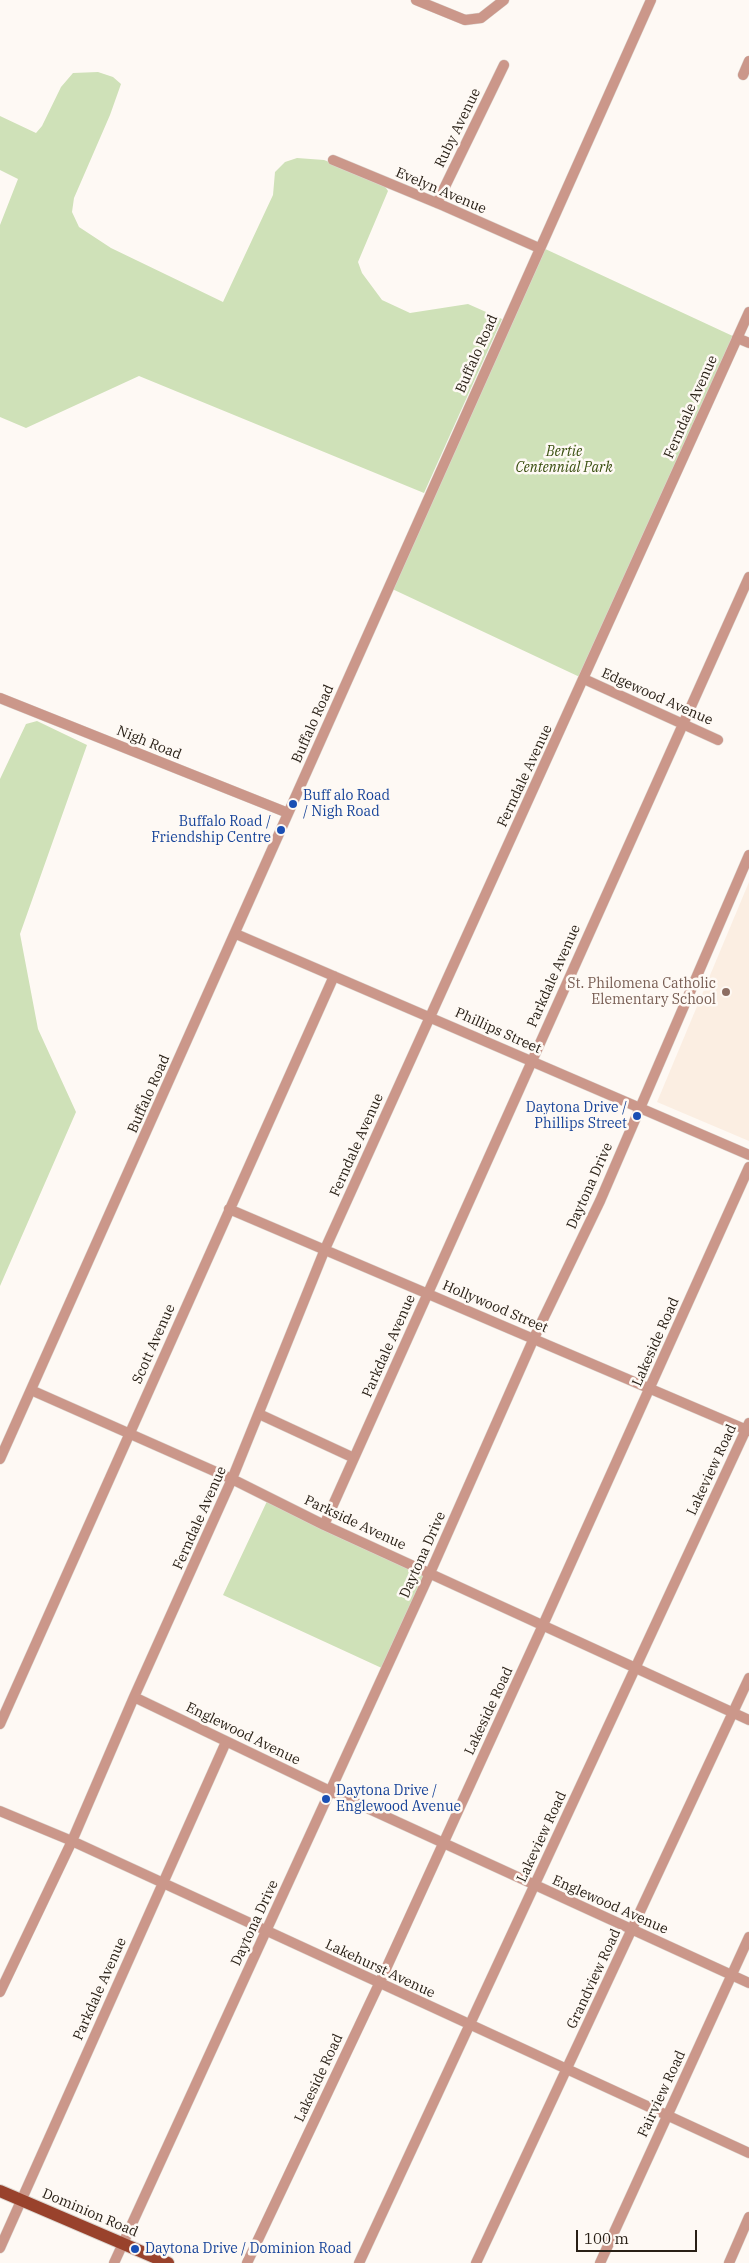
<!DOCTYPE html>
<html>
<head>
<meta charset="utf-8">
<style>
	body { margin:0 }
	#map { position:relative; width:749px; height:2263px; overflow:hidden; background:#fef9f4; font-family:"IBM Plex Serif",serif }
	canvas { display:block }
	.scale { position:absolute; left:576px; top:2230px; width:121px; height:22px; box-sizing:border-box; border:2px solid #292016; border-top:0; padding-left:6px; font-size:15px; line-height:18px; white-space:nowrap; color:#292016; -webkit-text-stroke:4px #fef9f4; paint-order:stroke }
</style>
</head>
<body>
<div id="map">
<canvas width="749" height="2263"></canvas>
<div class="scale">100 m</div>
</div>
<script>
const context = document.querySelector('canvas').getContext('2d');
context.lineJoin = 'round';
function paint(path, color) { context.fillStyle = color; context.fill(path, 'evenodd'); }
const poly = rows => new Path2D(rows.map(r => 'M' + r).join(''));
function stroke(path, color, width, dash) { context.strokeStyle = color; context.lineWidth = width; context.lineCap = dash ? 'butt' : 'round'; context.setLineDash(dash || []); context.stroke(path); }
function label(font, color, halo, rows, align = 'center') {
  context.font = font + ' "IBM Plex Serif",serif'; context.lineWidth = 5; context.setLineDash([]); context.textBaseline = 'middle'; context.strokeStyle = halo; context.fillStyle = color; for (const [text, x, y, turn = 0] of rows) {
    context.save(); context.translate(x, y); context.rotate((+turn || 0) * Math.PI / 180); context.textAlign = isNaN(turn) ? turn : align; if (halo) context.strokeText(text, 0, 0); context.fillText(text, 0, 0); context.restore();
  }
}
paint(poly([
	[749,882,749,1141,657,1102]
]), '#fbeee2');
paint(poly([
	[98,72,113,77,121,84,110,115,74,198,72,212,79,227,111,248,223,302,273,195,275,172,285,162,297,158,324,160,382,182,388,191,358,262,362,273,382,300,410,313,468,304,502,319,424,493,139,376,26,428,0,417,0,225,18,179,0,170,0,116,36,133,42,126,61,87,73,73],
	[541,247,737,338,584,679,388,587],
	[37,721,87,745,20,934,38,1029,76,1112,0,1286,0,779,26,724],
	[269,1497,430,1574,386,1670,223,1595]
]), '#cfe1b8');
const minor = poly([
	[416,0,465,20,481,18,504,0],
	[743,75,749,61],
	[333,160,444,206,539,248],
	[437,203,504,65],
	[737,338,749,343],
	[584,679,718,740],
	[0,698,288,813],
	[236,934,749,1155],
	[229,1209,749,1431],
	[31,1390,232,1479,324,1525,749,1720],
	[259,1414,354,1458],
	[0,1459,651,0],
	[324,1525,749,577],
	[134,1697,330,1791,749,1983],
	[0,1724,334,976],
	[0,1811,72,1841,749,2153],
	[0,1992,72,1841,134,1697,232,1479,325,1249,749,312],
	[0,2248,226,1742],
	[114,2263,430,1573,534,1338,600,1201,749,855],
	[247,2263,379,1984,543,1625,749,1167],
	[359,2263,749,1423],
	[476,2263,749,1678],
	[600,2263,749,1937],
	[729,2263,749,2217]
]);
const major = poly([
	[0,2191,168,2263]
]);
stroke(minor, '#dcd6d0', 11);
stroke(major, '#dcd6d0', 14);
stroke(minor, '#cb978a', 10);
stroke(major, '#99422c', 12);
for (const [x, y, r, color] of [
	[293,804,5,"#1a4fb4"],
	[281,830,5,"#1a4fb4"],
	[726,992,5,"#8d6e63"],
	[637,1116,5,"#1a4fb4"],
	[326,1799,5,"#1a4fb4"],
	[135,2249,5,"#1a4fb4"]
]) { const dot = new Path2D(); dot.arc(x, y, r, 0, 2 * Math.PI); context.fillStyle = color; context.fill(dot); stroke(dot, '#fef9f4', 2); }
label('14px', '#292016', '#fef9f4', [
	["Ruby Avenue",458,128,-64],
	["Evelyn Avenue",441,191,23],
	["Buffalo Road",477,354,-66],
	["Ferndale Avenue",691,407,-66],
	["Edgewood Avenue",657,697,24],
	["Buffalo Road",313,724,-66],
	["Nigh Road",149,743,22],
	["Ferndale Avenue",525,776,-65],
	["Parkdale Avenue",554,976,-66],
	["Phillips Street",498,1031,24],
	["Buffalo Road",149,1094,-66],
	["Ferndale Avenue",357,1145,-66],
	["Daytona Drive",590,1186,-66],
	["Hollywood Street",495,1307,23],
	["Lakeside Road",656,1342,-66],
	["Scott Avenue",154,1344,-66],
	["Parkdale Avenue",389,1346,-66],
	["Lakeview Road",712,1470,-65],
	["Ferndale Avenue",200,1518,-66],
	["Parkside Avenue",355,1523,25],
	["Daytona Drive",423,1555,-66],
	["Lakeside Road",489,1711,-65],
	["Englewood Avenue",243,1734,26],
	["Lakeview Road",542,1837,-65],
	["Englewood Avenue",610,1905,24],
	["Daytona Drive",255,1923,-65],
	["Lakehurst Avenue",380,1969,25],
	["Grandview Road",594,1979,-65],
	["Parkdale Avenue",100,1989,-66],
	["Lakeside Road",319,2078,-65],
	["Fairview Road",662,2094,-65],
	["Dominion Road",90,2213,23]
]);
label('italic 14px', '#384e0e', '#fef9f4', [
	["Bertie",564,452],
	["Centennial Park",564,468]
]);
label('14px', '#164399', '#fef9f4', [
	["Buff alo Road",303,796],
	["/ Nigh Road",303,812],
	["Buffalo Road /",271,822,"right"],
	["Friendship Centre",271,838,"right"],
	["Daytona Drive /",627,1108,"right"],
	["Phillips Street",627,1124,"right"],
	["Daytona Drive /",336,1791],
	["Englewood Avenue",336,1807],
	["Daytona Drive / Dominion Road",145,2249]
], 'left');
label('14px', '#785e54', '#fef9f4', [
	["St. Philomena Catholic",716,984],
	["Elementary School",716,1000]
], 'right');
</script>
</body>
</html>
